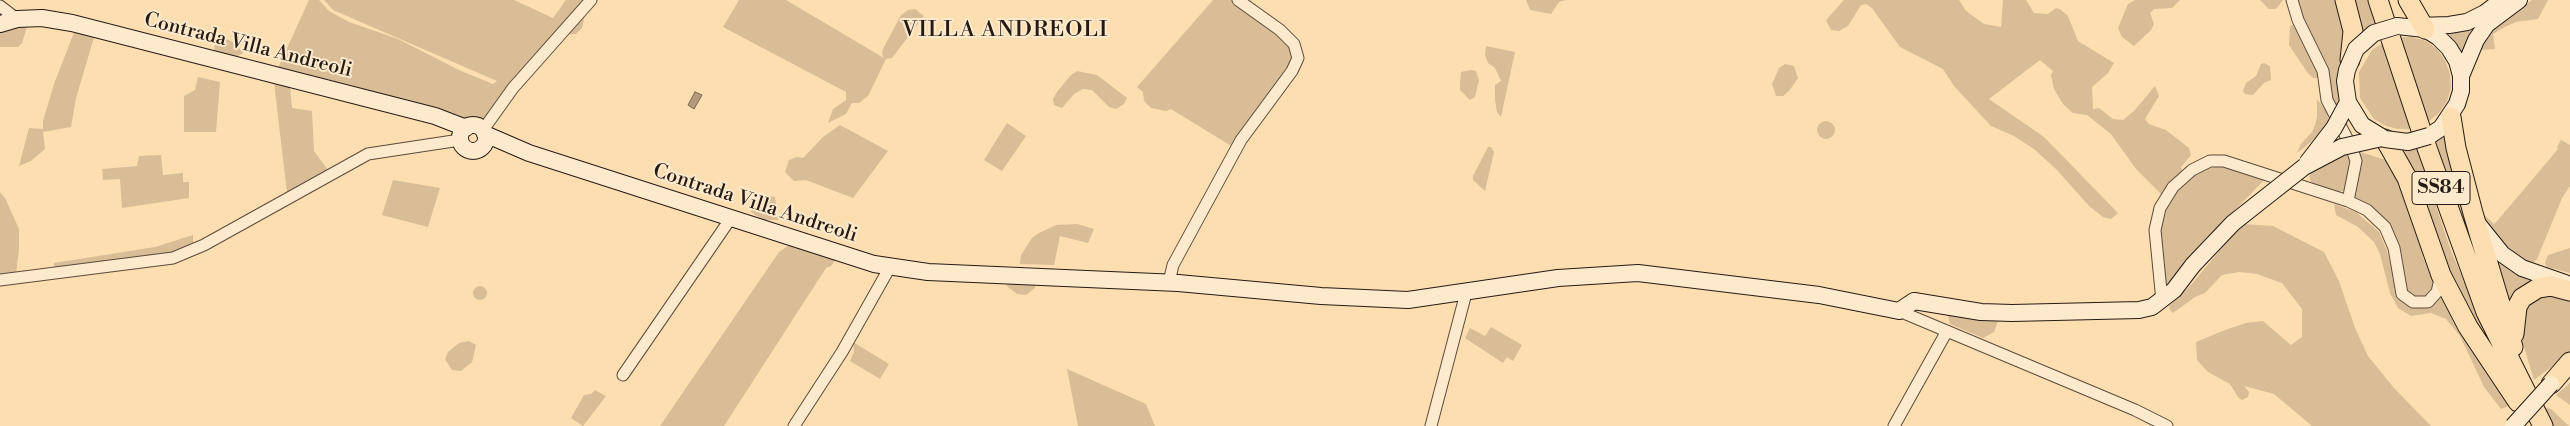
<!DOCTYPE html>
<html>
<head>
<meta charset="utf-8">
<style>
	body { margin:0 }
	canvas { display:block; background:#fcdeb1 }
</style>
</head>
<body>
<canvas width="2570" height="426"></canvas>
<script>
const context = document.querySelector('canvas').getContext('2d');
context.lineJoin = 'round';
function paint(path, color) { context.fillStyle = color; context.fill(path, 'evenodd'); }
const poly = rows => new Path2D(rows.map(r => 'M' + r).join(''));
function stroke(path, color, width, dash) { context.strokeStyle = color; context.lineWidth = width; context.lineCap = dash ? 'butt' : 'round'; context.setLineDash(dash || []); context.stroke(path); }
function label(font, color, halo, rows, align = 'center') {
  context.font = font + ' "Libre Bodoni",serif'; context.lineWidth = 4; context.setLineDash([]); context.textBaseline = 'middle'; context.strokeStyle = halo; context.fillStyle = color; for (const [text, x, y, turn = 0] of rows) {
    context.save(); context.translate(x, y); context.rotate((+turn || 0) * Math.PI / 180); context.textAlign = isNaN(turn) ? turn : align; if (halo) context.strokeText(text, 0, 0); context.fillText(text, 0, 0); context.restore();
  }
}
paint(poly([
	[309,0,319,0,329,11,349,22,398,39,459,70,493,84,497,81,333,10,324,0,514,0,553,18,566,0,598,0,586,11,582,28,576,34,563,35,525,80,491,129,443,111,277,70],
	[739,0,786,0,884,58,882,54,883,49,901,15,908,10,915,9,924,16,892,58,886,59,868,96,859,103,852,103,846,114,828,123,833,109,846,100,846,92,723,27],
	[1213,0,1236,0,1274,28,1292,49,1292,65,1233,147,1171,109,1166,111,1151,108,1144,101,1143,92,1137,87],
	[1526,0,1566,0,1559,2,1551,14,1530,10],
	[1844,0,1959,0,1966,11,1984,24,2001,27,2003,0,2026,0,2034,13,2048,14,2056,8,2060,9,2068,16,2078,41,2114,63,2108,73,2092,87,2093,109,2099,108,2113,119,2123,120,2134,111,2155,86,2159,96,2145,119,2149,124,2166,130,2189,148,2191,155,2181,167,2183,173,2162,195,2136,169,2111,134,2087,115,2073,113,2063,104,2054,89,2051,75,2053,71,2040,60,1989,99,2044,137,2118,213,2111,219,2103,217,2089,206,2057,170,2034,149,2014,136,1991,126,1954,86,1943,69,1900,47,1872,8,1866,4,1861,5,1848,26,1839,31,1831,30,1826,20],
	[2135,0,2180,0,2172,8,2154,9,2150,13,2154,24,2151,30,2134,46,2122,37,2118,28,2128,4],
	[2260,0,2283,0,2276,9,2269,9],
	[2298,0,2335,0,2338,7,2348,36,2337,111,2304,28],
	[2355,0,2369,0,2377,22,2363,31],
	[2532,0,2548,0,2538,19,2516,22,2505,27,2493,34,2495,49,2479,50,2490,31],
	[2296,23,2321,73,2318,78,2313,78,2307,72,2289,45,2290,26],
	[2482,24,2461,54,2443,32,2467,30],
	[25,26,27,27,22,43,18,47,0,47,0,30],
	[75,30,95,34,76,98,71,127,43,132,45,149,31,161,19,166,29,128,43,129,43,121,54,84],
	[2398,37,2412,37,2426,41,2437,49,2445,60,2450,74,2451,88,2447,101,2439,113,2428,122],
	[224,38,235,43,243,53,236,57,216,54,214,51,215,43],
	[2383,43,2411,129,2398,129,2386,126,2374,119,2360,98,2359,72,2372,50],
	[1486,46,1515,52,1501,117,1497,112,1495,100,1495,85,1501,81,1495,68,1488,63,1485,55],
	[2264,63,2270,66,2271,80,2264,83,2253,95,2245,94,2243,91,2246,83,2256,76,2261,64],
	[1785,64,1794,66,1798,78,1789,91,1783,96,1776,96,1772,84,1779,68],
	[1471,70,1476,71,1479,80,1475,97,1470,100,1460,90,1460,83,1461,72],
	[1077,71,1097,75,1127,98,1124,104,1116,109,1109,107,1092,90,1083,89,1074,94,1062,108,1054,105,1053,99,1057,92,1070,76],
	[198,77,220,82,216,132,184,132,184,96,195,90],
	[274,82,290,86,292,108,312,111,314,151,328,170,287,193],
	[2317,99,2327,112,2329,122,2312,141,2297,153,2301,144,2312,132,2315,125,2317,117],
	'1817 130a9 9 0 1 1 18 0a9 9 0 1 1-18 0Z',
	[1007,123,1026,136,1002,171,984,160],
	[840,125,888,151,853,198,806,180,794,181,785,172,789,160,797,157,803,158,823,137],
	[2448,134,2495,300,2470,245,2435,141],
	[2561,140,2570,145,2570,186,2562,198,2537,259,2530,266,2513,256,2485,225,2483,214,2494,224,2498,220,2558,149,2557,147],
	[1488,147,1491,147,1494,152,1485,191,1473,180,1473,176],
	[2404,149,2417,149,2451,251,2496,357,2461,302],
	[2357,151,2386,160,2396,167,2417,220,2423,257,2435,284,2435,290,2424,298,2417,298,2408,292,2404,286,2399,247,2394,233,2386,222,2353,196],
	[2350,152,2346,190,2339,192,2328,190,2311,182,2309,176,2317,168],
	[161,155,163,175,183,173,183,182,189,182,189,198,122,208,120,179,103,180,102,169,137,166,139,156],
	[2221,165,2265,179,2196,250,2173,280,2168,283,2164,282,2160,226,2163,213,2173,196,2197,172],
	[393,180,440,188,428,227,382,215],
	[0,192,5,198,19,229,19,250,16,274,0,276],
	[766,195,775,197,778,220,763,220,751,212,754,202],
	[2334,204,2356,212,2379,232,2387,251,2396,287,2430,304,2445,296,2509,406,2501,409,2484,387,2460,336,2446,319,2431,313,2411,316,2398,308,2390,293,2380,254,2374,242,2358,227,2336,215],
	[1077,224,1094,229,1088,243,1060,236,1054,265,1020,264,1021,255,1032,238,1039,233,1056,225],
	[2242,224,2273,226,2324,252,2339,281,2355,328,2368,356,2394,388,2431,426,2312,426,2274,394,2244,386,2249,392,2248,397,2242,400,2238,397,2230,384,2208,372,2197,360,2196,342,2225,330,2246,323,2263,321,2291,345,2302,337,2302,309,2282,283,2257,274,2239,272,2222,275,2205,293,2195,297,2173,313,2170,310,2169,306,2189,287],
	[193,235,193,246,178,251,148,257,54,271,54,263,155,247],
	[791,244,836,259,831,266,826,268,724,426,660,426,779,252],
	[2570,248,2570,273,2547,267,2545,263,2548,255],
	[2491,257,2540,280,2511,313],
	[1005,280,1036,281,1035,288,1026,295,1017,294,1007,286],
	'473 293a7 7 0 1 1 14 0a7 7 0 1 1-14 0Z',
	[2538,293,2570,298,2570,353,2534,380,2518,327,2520,313],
	[1947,312,2000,316,1994,332,1983,338,1950,324],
	[1491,327,1522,345,1513,361,1507,357,1503,363,1465,338,1470,328,1485,336],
	[469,341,476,345,472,362,461,371,452,370,445,359,448,352,459,343],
	[853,342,889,364,880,379,850,361,854,352],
	[1067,369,1146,404,1155,426,1078,426],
	[2570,383,2570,405,2556,395],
	[595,390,606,396,583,426,571,418,584,395,591,394],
	[2542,407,2551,409,2569,426,2552,426]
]), '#d8bd96');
const water = poly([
	[695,92,702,95,694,109,688,105,695,92]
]);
paint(water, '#b39b7c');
stroke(water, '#7b6752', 1);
const street = poly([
	[2292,0,2298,20,2323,71,2327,100,2351,146,2356,161,2348,201],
	[0,6,17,19],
	[483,130,513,88,591,0],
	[0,280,173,258,204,245,368,154,460,140],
	[1169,282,1173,265,1241,140,1292,71,1298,58,1294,44,1280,30,1238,0],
	[2162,301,2155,230,2160,208,2173,187,2192,170,2210,161,2224,161,2348,201,2367,210,2385,227,2394,248,2402,294,2413,302,2428,302,2437,292,2441,275],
	[1899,311,2135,410,2167,426],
	[623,375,731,218],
	[794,426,842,352,890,267],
	[1431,426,1466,293],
	[1894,426,1947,331]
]);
const secondary = poly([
	[0,24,17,19,42,18,72,23,435,116,466,128],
	[2397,26,2425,29,2438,37,2449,48,2457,61,2461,76,2461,91,2457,104,2441,128,2429,136],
	[2418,26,2449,25,2467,22,2485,13,2502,0],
	[2461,76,2476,40,2487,24,2519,0],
	'460 138a13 13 0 1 1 26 0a13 13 0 1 1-26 0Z',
	[485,134,529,153,874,264,928,272,1178,283,1321,296,1408,300,1558,278,1638,273,1819,295,1899,311,1914,301,1981,312,2012,313,2139,310,2152,307,2174,290,2193,265],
	[2477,223,2502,254,2522,268,2565,283]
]);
const primary = poly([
	[2345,0,2353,31,2350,60],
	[2378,0,2427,148,2486,312,2543,426],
	[2408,0,2425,29],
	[2451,117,2456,148,2473,213,2513,347],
	[2385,139,2407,178,2441,275,2468,327,2518,402],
	[2514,334,2517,307,2522,298,2538,288,2551,286,2570,291],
	[2551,384,2570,362]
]);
stroke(street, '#5c4b3b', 13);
stroke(secondary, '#261a14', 18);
stroke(primary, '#261a14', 21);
stroke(street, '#fdeacc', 11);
stroke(secondary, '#fdeacc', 16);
stroke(primary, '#fcdeb1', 19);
const secondaryBridge = poly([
	[2397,26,2374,33,2356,49,2347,70,2345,81,2348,102,2362,125,2385,139,2408,142,2429,136],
	[2307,163,2334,128,2348,102],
	[2193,265,2233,223,2304,167,2342,147,2382,138],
	[2513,426,2551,384]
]);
stroke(secondaryBridge, '#261a14', 18, []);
stroke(secondaryBridge, '#fdeacc', 16);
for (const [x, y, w] of [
	[2441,188,58]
]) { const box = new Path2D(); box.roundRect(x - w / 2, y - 16.5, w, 33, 4); context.fillStyle = '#fdeacc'; context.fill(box); stroke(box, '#261a14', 1); }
label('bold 19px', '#261a14', null, [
	["SS84",2441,188]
]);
label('20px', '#261a14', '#fdeacc', [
	["Contrada Villa Andreoli",248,46,14],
	["Contrada Villa Andreoli",755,204,18]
]);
context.letterSpacing = '1px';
label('22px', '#261a14', '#fdeacc', [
	["VILLA ANDREOLI",1005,31]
]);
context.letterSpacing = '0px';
</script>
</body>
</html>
